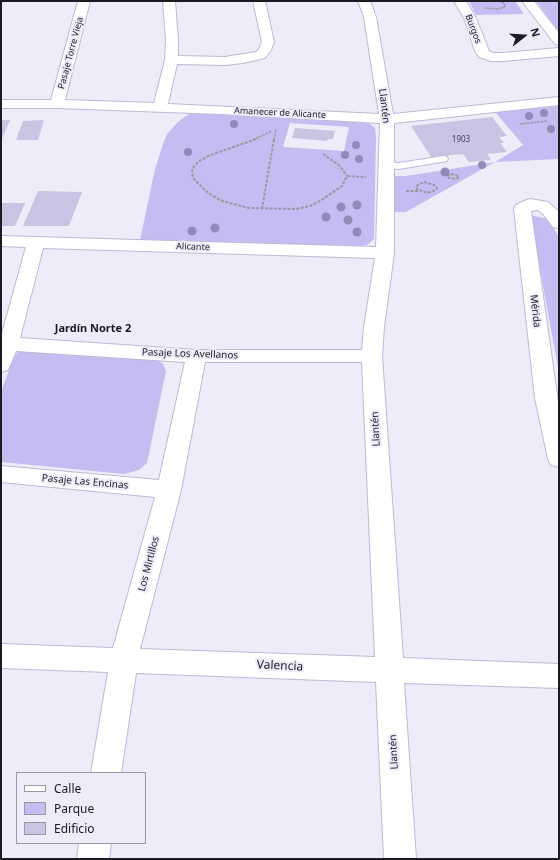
<!DOCTYPE html>
<html>
<head>
<meta charset="utf-8">
<style>
	body { margin:0 }
	#map { position:relative; width:560px; height:860px; overflow:hidden; background:#eeecf9; font-family:"Noto Sans",sans-serif }
	canvas { display:block }
	.frame { position:absolute; inset:0; border:2px solid #1c1a25; pointer-events:none }
	.legend { position:absolute; left:16px; top:772px; width:130px; height:72px; box-sizing:border-box; background:#eeecf9; border:1px solid #9a98a4; margin:0; padding:5px 7px; list-style:none; font-size:12px; color:#1c1a25 }
	.legend li { display:flex; align-items:center; gap:8px; height:20px }
	.legend b { width:20px; border:1px solid #9a98a4 }
	.north { position:absolute; left:504px; top:16px; width:40px; height:40px; -webkit-text-stroke:3px #eeecf9; paint-order:stroke; rotate:73deg; font-size:11px; font-weight:700; line-height:16px; text-align:center; color:#1c1a25 }
	.north::after { content:''; display:block; margin:auto; width:14px; height:18px; background:#1c1a25; clip-path:polygon(50% 0,100% 100%,50% 72%,0 100%) }
</style>
</head>
<body>
<div id="map">
<canvas width="560" height="860"></canvas>
<div class="frame"></div>
<ul class="legend">
<li><b style="height:5px;background:#fff"></b>Calle</li>
<li><b style="height:11px;background:#c5bdf1"></b>Parque</li>
<li><b style="height:11px;background:#c8c4e3"></b>Edificio</li>
</ul>
<div class="north">N</div>
</div>
<script>
const context = document.querySelector('canvas').getContext('2d');
context.lineJoin = 'round';
function paint(path, color) { context.fillStyle = color; context.fill(path, 'evenodd'); }
const poly = rows => new Path2D(rows.map(r => 'M' + r).join(''));
function stroke(path, color, width, dash) { context.strokeStyle = color; context.lineWidth = width; context.lineCap = dash ? 'butt' : 'round'; context.setLineDash(dash || []); context.stroke(path); }
function label(font, color, halo, rows, align = 'center') {
  context.font = font + ' "Noto Sans",sans-serif'; context.lineWidth = 4; context.setLineDash([]); context.textBaseline = 'middle'; context.strokeStyle = halo; context.fillStyle = color; for (const [text, x, y, turn = 0] of rows) {
    context.save(); context.translate(x, y); context.rotate((+turn || 0) * Math.PI / 180); context.textAlign = isNaN(turn) ? turn : align; if (halo) context.strokeText(text, 0, 0); context.fillText(text, 0, 0); context.restore();
  }
}
paint(poly([
	[469,1,515,1,524,14,476,15],
	[536,1,559,1,559,32,558,31],
	[559,106,559,159,495,162,406,212,395,212,394,176,406,176,495,162,523,145,495,112],
	[192,112,363,122,370,124,375,128,376,137,374,239,367,245,361,246,140,240,155,169,163,144,167,134,179,121],
	[290,123,349,127,344,151,283,147],
	[530,215,549,219,559,238,559,373],
	[20,350,157,358,163,364,166,371,147,463,139,470,124,474,1,462,1,392,14,357]
]), '#c5bdf1');
paint(poly([
	[492,117,507,136,499,137,504,143,500,143,507,152,487,154,491,160,469,162,463,154,431,157,411,126],
	[1,120,10,120,1,141],
	[44,120,38,140,16,140,23,121],
	[295,128,335,131,333,139,328,139,327,141,292,138],
	[38,191,82,192,69,226,23,226],
	[1,203,25,203,15,226,1,226]
]), '#c8c4e3');
const service = poly([
	[444,156,447,157,448,159,447,161,399,169,387,168,383,165,387,162,399,163,444,156]
]);
const minor = poly([
	[78,1,90,1,65,100,154,103,165,60,166,40,163,1,175,1,178,40,178,56,225,57,256,52,259,49,262,42,253,1,265,1,274,42,271,50,265,58,243,63,225,65,177,64,168,104,379,114,364,17,358,1,370,1,376,17,393,114,559,97,559,105,394,123,394,253,384,327,382,356,403,658,559,664,559,688,404,683,416,859,384,859,376,682,136,673,121,773,91,773,108,672,1,668,1,644,113,648,155,497,1,482,1,466,159,480,185,362,16,351,8,370,1,372,1,337,26,247,1,246,1,236,376,247,380,123,221,114,57,108,1,108,1,100,51,100,78,1],
	[43,248,375,258,364,327,362,350,196,350,20,338,43,248],
	[205,362,362,362,375,657,140,649,181,490,205,362],
	[454,1,466,1,476,18,489,51,493,53,503,53,559,48,559,56,503,61,491,61,479,57,475,51,464,18,454,1],
	[522,1,534,1,559,33,559,45,555,44,522,1],
	[530,199,548,202,559,212,559,228,553,227,543,214,538,210,531,211,559,409,559,467,551,465,548,459,535,398,514,209,516,205,524,201,530,199],
	[79,843,111,843,109,859,77,859,79,843]
]);
stroke(service, '#bdb9d9', 2);
stroke(minor, '#bdb9d9', 2);
stroke(poly([
	[485,8,497,9,505,7,504,3,498,1],
	[520,124,547,121],
	[253,140,272,131],
	[274,140,276,129]
]), '#9b99a5', 1.5, [2.5, 1]);
stroke(poly([
	[256,139,208,156,198,162,192,169,193,178,208,193,222,201,249,208,296,209,310,206,320,201,342,186,347,176,366,177],
	[323,154,340,166,347,176],
	[451,174,456,175,459,177,456,179,449,178,447,176,451,174],
	[424,182,434,185,437,188,436,190,427,193,417,189,416,186,424,182],
	[406,191,419,191],
	[262,209,274,139]
]), '#9b99a5', 2, [3, 1.5]);
paint(service, '#fff');
paint(minor, '#fff');
context.fillStyle = '#9589b9';
for (const [x, y, r] of [
	[544,113,4],
	[529,116,4],
	[234,124,4],
	[551,129,4],
	[356,145,4],
	[188,152,4],
	[345,155,4],
	[359,159,4],
	[482,165,4],
	[445,172,4.5],
	[357,205,4.5],
	[341,207,4.5],
	[326,217,4.5],
	[348,220,4.5],
	[215,228,4.5],
	[192,231,4.5],
	[357,232,4.5]
]) { context.beginPath(); context.arc(x, y, r, 0, 2 * Math.PI); context.fill(); }
label('8px', '#474454', null, [
	["1903",461,140]
]);
label('9px', '#1c1a25', '#eeecf9', [
	["Burgos",473,29,69],
	["Pasaje Torre Vieja",71,53,-75],
	["Amanecer de Alicante",280,113,3],
	["Alicante",193,247,2]
]);
label('10px', '#1c1a25', '#eeecf9', [
	["Llantén",384,106,83],
	["Mérida",535,311,83],
	["Pasaje Los Avellanos",190,354,2],
	["Llantén",376,429,-93],
	["Pasaje Las Encinas",85,482,5],
	["Los Mirtillos",149,564,-75],
	["Llantén",394,752,-93]
]);
label('bold 11px', '#1c1a25', '#eeecf9', [
	["Jardín Norte 2",93,329]
]);
label('12px', '#1c1a25', '#eeecf9', [
	["Valencia",280,666,3]
]);
</script>
</body>
</html>
